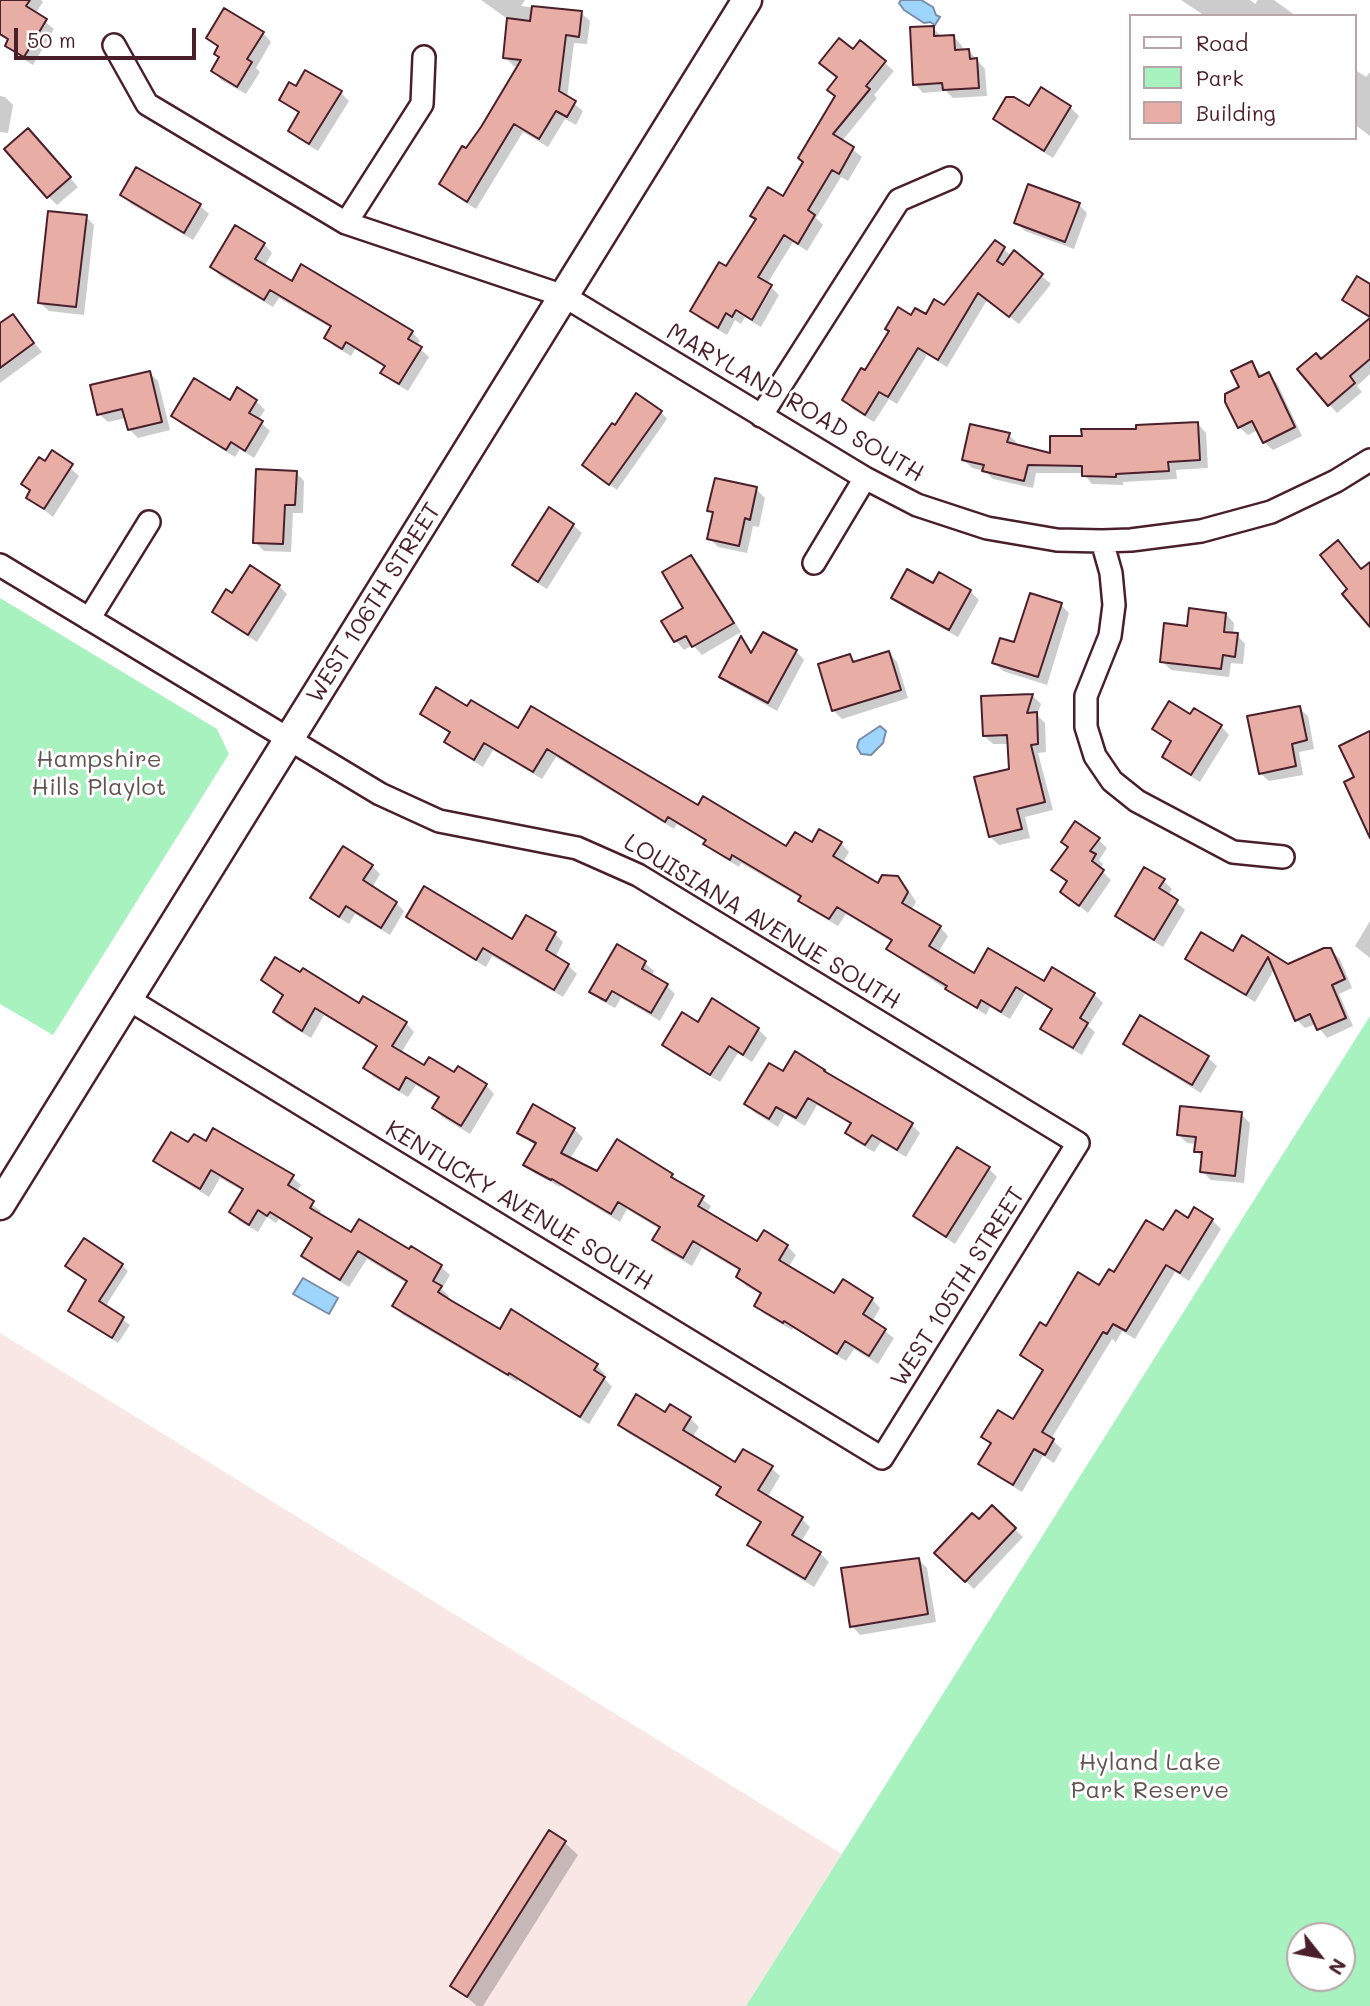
<!DOCTYPE html>
<html>
<head>
<meta charset="utf-8">
<style>
	body { margin:0 }
	#map { position:relative; width:1370px; height:2006px; overflow:hidden; background:#fff; font-family:Mali,sans-serif }
	canvas { display:block }
	.legend { position:absolute; left:1129px; top:14px; width:228px; height:126px; box-sizing:border-box; background:#fff; border:2px solid #b7a5aa; margin:0; padding:9px 12px; list-style:none; font-size:21px; color:#4a1f2b }
	.legend li { display:flex; align-items:center; gap:14px; height:35px }
	.legend b { width:35px; border:2px solid #b7a5aa }
	.north { position:absolute; left:1286px; top:1922px; width:70px; height:70px; box-sizing:border-box; background:#fff; border:2px solid #b7a5aa; border-radius:50%; rotate:121deg; font-size:19px; font-weight:700; line-height:28px; text-align:center; color:#4a1f2b }
	.north::after { content:''; display:block; margin:auto; width:24px; height:32px; background:#4a1f2b; clip-path:polygon(50% 0,100% 100%,50% 72%,0 100%) }
	.scale { position:absolute; left:14px; top:28px; width:182px; height:32px; box-sizing:border-box; border:4px solid #4a1f2b; border-top:0; padding-left:9px; font-size:21px; line-height:24px; white-space:nowrap; color:#4a1f2b; -webkit-text-stroke:5px #fff; paint-order:stroke }
</style>
</head>
<body>
<div id="map">
<canvas width="1370" height="2006"></canvas>
<ul class="legend">
<li><b style="height:9px;background:#fff"></b>Road</li>
<li><b style="height:19px;background:#a8f2c0"></b>Park</li>
<li><b style="height:19px;background:#e8aea5"></b>Building</li>
</ul>
<div class="north">N</div>
<div class="scale">50 m</div>
</div>
<script>
const context = document.querySelector('canvas').getContext('2d');
context.lineJoin = 'round';
function paint(path, color) { context.fillStyle = color; context.fill(path, 'evenodd'); }
const poly = rows => new Path2D(rows.map(r => 'M' + r).join(''));
function stroke(path, color, width, dash) { context.strokeStyle = color; context.lineWidth = width; context.lineCap = dash ? 'butt' : 'round'; context.setLineDash(dash || []); context.stroke(path); }
function label(font, color, halo, rows, align = 'center') {
  context.font = font + ' Mali,sans-serif'; context.lineWidth = 6; context.setLineDash([]); context.textBaseline = 'middle'; context.strokeStyle = halo; context.fillStyle = color; for (const [text, x, y, turn = 0] of rows) {
    context.save(); context.translate(x, y); context.rotate((+turn || 0) * Math.PI / 180); context.textAlign = isNaN(turn) ? turn : align; if (halo) context.strokeText(text, 0, 0); context.fillText(text, 0, 0); context.restore();
  }
}
paint(poly([
	[0,1333,842,1854,746,2006,0,2006]
]), '#f8e7e4');
paint(poly([
	[0,598,217,729,229,754,53,1035,0,1004],
	[1370,1016,1370,2006,746,2006,842,1854],
	[1342,1936,1342,1978,1300,1978,1300,1936]
]), '#a8f2c0');
const water = poly([
	[901,0,921,0,933,7,936,15,940,17,935,25,930,22,924,23,904,10,899,3,901,0],
	[880,726,886,731,883,743,871,755,861,754,857,747,859,740,880,726],
	[303,1278,338,1298,329,1314,293,1294,303,1278]
]);
paint(water, '#9dd5fc');
stroke(water, '#7c8ca8', 2);
paint(poly([
	[0,0,41,0,43,2,35,14,54,29,33,65,15,54,7,45,9,41,0,36],
	[481,0,525,0,521,6,581,13,590,21,587,44,574,43,567,98,583,111,576,125,565,119,548,147,523,132,476,209,449,192,441,184,466,150,519,66,514,66,505,57,509,20],
	[1181,0,1250,0,1255,4,1258,0,1274,0,1296,16,1205,16],
	[933,28,941,36,954,37,962,46,963,51,969,51,985,69,987,96,953,98,946,91,923,93,915,84],
	[263,33,271,42,256,68,260,72,246,94,221,80,213,71,221,58,219,48,208,38],
	[861,42,894,71,874,95,877,98,842,141,862,157,848,181,841,177,816,218,823,225,807,251,793,242,767,284,769,287,749,320,745,317,741,324,735,320,727,335,701,320,692,311,784,198,805,162,837,97,853,51],
	[1354,69,1366,77,1370,72,1370,136,1354,124],
	[297,88,341,93,349,101,318,151,298,139,290,131,300,114,281,100],
	[1042,90,1070,107,1079,116,1053,158,1003,127,995,119,1030,108],
	[0,96,5,97,13,105,8,133,0,132],
	[36,139,78,187,57,205,48,196],
	[137,169,200,206,209,214,193,240,131,204,122,195],
	[1079,205,1087,213,1074,249,1025,231,1016,222],
	[86,217,94,225,84,315,49,311,40,303],
	[996,243,1012,256,1014,253,1051,284,1019,324,987,300,947,367,927,355,897,404,889,399,874,422,852,409,844,400,912,317,926,316,944,307],
	[264,244,272,253,264,267,292,283,412,332,420,341,417,346,429,357,408,391,391,381,383,372,386,368,355,349,351,356,334,346,326,337,331,328,279,298,273,307,220,276,212,267],
	[1370,286,1370,318,1353,308,1345,300],
	[772,288,779,295,761,327,752,322],
	[12,316,42,352,0,383,0,325],
	[1370,357,1370,374,1357,386,1362,392,1337,413,1329,404,1321,361],
	[1252,363,1263,377,1268,374,1277,383,1302,436,1273,450,1264,442,1258,430,1248,435,1239,427,1241,388],
	[150,373,158,381,170,430,138,438,129,429,126,418,108,422,99,414],
	[238,390,256,401,265,410,258,420,270,431,254,458,240,449,235,457,181,424,173,415,230,402],
	[661,412,667,419,617,490,584,465,616,428],
	[1198,424,1206,433,1208,468,1176,470,1177,479,1123,482,1123,485,1092,484,1083,473,1036,473,1033,488,993,479,985,471,972,468,963,459,1009,435,1017,443,1017,446,1051,455,1083,438],
	[46,464,70,468,79,476,53,517,28,497,31,492,23,484],
	[296,473,304,481,303,513,293,513,291,552,264,551,255,542],
	[756,489,765,498,759,527,753,526,747,553,718,547,709,538,714,515,709,510],
	[573,525,582,533,547,589,523,574,514,565],
	[691,557,700,566,741,632,702,655,693,645,684,650,676,641,664,621,686,608],
	[940,574,970,591,979,600,958,637,902,606,893,597,933,586],
	[279,586,287,594,257,642,222,620,214,611,233,595],
	[1061,605,1069,613,1047,685,1003,671,994,662],
	[1226,614,1234,623,1233,635,1237,635,1245,644,1243,664,1231,663,1229,677,1171,670,1162,661,1188,628],
	[742,639,753,653,796,651,804,660,777,711,730,685,721,677],
	[889,653,897,662,908,698,842,719,833,710,850,656,857,663],
	[1032,695,1041,704,1037,715,1045,723,1046,752,1038,753,1053,810,1025,817,1030,838,999,845,990,837,1011,770,1010,744,993,744,984,736],
	[468,708,787,848,812,844,841,843,849,852,842,864,878,886,897,877,906,886,916,902,911,910,940,927,948,936,938,953,974,975,1044,984,1094,994,1103,1003,1088,1026,1095,1032,1082,1055,1051,1037,1042,1028,1053,1011,1025,994,1010,1019,990,1007,986,1015,897,957,888,949,892,942,846,914,838,926,809,909,800,900,801,898,741,863,739,867,714,852,705,844,707,842,677,824,674,829,556,757,542,779,493,750,483,767,455,750,446,742,451,734,431,722,422,713],
	[1299,708,1308,716,1314,749,1299,752,1303,775,1269,781,1260,773],
	[1191,716,1221,726,1229,735,1200,782,1172,765,1164,756,1172,743,1154,729],
	[1098,839,1107,848,1099,860,1103,864,1100,869,1111,880,1088,913,1062,892,1068,883,1054,870],
	[372,866,380,874,372,888,396,903,404,911,390,935,355,914,349,924,321,906,312,898],
	[1163,880,1172,889,1168,895,1185,910,1163,947,1125,924,1117,916],
	[408,917,513,942,555,934,563,942,555,958,568,965,577,974,563,997,492,956,486,967,416,925],
	[1370,921,1370,958,1355,946],
	[1242,938,1288,966,1331,950,1340,959,1352,988,1339,994,1353,1026,1327,1038,1316,1024,1305,1028,1297,1020,1275,968,1255,1002,1196,967,1187,958,1233,953],
	[618,947,645,963,654,971,651,977,667,986,675,994,660,1021,621,998,615,1008,600,1000,592,991],
	[263,980,359,1006,406,1023,414,1032,401,1053,424,1067,486,1085,494,1094,470,1134,442,1117,434,1108,439,1099,416,1085,408,1097,374,1077,365,1068,378,1048,324,1015,311,1038,283,1021,275,1012,284,997],
	[1140,1018,1208,1058,1217,1066,1201,1093,1134,1052,1125,1044],
	[698,1024,758,1029,767,1038,752,1062,738,1053,720,1082,672,1053,664,1044],
	[824,1071,830,1077,912,1125,920,1133,906,1157,881,1142,874,1152,855,1141,847,1133,852,1125,817,1105,805,1126,785,1114,778,1127,755,1113,746,1104,784,1074],
	[1241,1114,1250,1123,1244,1183,1211,1180,1202,1171,1203,1158,1196,1151,1197,1144,1187,1143,1179,1135],
	[574,1129,583,1138,570,1159,598,1174,672,1176,711,1206,707,1213,758,1244,764,1232,787,1246,796,1255,788,1268,834,1295,872,1299,880,1308,872,1322,894,1338,878,1364,854,1349,846,1361,793,1328,792,1330,764,1314,756,1305,762,1295,746,1286,738,1277,741,1272,702,1248,692,1266,663,1249,655,1240,661,1230,627,1209,620,1222,561,1186,560,1187,534,1173,526,1164,536,1146,519,1132],
	[189,1145,292,1177,301,1185,296,1193,321,1211,319,1215,351,1235,410,1252,412,1249,441,1267,450,1275,442,1289,449,1296,446,1300,500,1332,596,1365,605,1374,603,1377,612,1387,589,1424,518,1380,517,1382,403,1315,394,1306,408,1284,367,1259,349,1287,312,1265,303,1256,313,1240,279,1219,276,1223,267,1217,258,1232,239,1221,231,1212,243,1191,220,1178,209,1197,164,1169,155,1161],
	[989,1169,997,1177,955,1244,924,1224,915,1216],
	[1189,1220,1212,1220,1221,1229,1189,1281,1175,1272,1135,1339,1122,1331,1116,1342,1112,1339,1051,1439,1062,1449,1054,1463,1043,1456,1022,1492,989,1472,980,1464,991,1445,983,1437,1014,1421,1044,1372,1022,1355,1047,1328,1100,1288,1164,1233],
	[122,1265,128,1271,105,1307,130,1325,118,1343,70,1311,88,1282,67,1266],
	[666,1414,690,1418,699,1427,692,1438,736,1464,771,1468,780,1476,767,1498,802,1519,810,1527,801,1542,820,1553,829,1562,814,1587,758,1553,749,1545,769,1525,726,1499,726,1502,718,1495,722,1489,628,1433,620,1425],
	[992,1508,1023,1537,974,1589,936,1553,979,1521],
	[919,1560,927,1568,936,1622,860,1635,852,1626],
	[564,1842,578,1855,483,2006,477,2006,453,1986]
]), '#0003');
const building = poly([
	[0,0,30,0,26,6,47,19,24,57,5,46,8,39,0,34,0,0],
	[532,6,582,11,579,37,566,35,559,91,576,101,567,117,556,111,539,139,514,124,467,202,439,184,462,146,466,148,481,127,521,60,503,58,507,18,530,21,532,6],
	[224,8,264,32,247,59,252,62,237,87,211,71,219,57,214,54,218,46,206,38,224,8],
	[934,26,934,36,954,35,955,50,969,49,970,59,977,58,979,88,943,90,942,83,913,85,910,27,934,26],
	[839,38,853,49,860,40,886,61,866,86,870,89,833,134,854,147,839,174,832,170,808,210,815,215,798,244,784,235,758,277,772,285,752,320,736,310,732,317,726,313,718,328,690,311,719,262,726,266,756,219,750,216,768,187,783,196,803,162,798,158,835,96,827,90,837,77,819,63,839,38],
	[305,70,342,91,309,144,288,131,299,112,279,100,289,82,296,86,305,70],
	[1041,87,1071,106,1044,151,993,119,1006,97,1014,97,1029,106,1041,87],
	[28,128,71,177,47,198,4,149,28,128],
	[136,167,201,204,184,233,120,195,136,167],
	[1028,184,1080,203,1065,242,1014,223,1028,184],
	[48,211,87,215,76,307,38,303,48,211],
	[235,225,265,243,255,259,292,281,301,264,413,331,408,339,422,347,399,384,380,373,385,366,346,342,342,349,324,338,331,326,270,290,264,300,210,267,235,225],
	[995,240,1005,247,997,261,1003,265,1014,250,1043,274,1009,317,978,293,938,360,918,348,888,397,879,392,865,415,842,400,861,368,865,370,889,331,885,329,898,307,911,315,915,308,926,314,934,299,944,305,995,240],
	[1357,276,1370,284,1370,317,1342,300,1357,276],
	[13,314,34,343,0,368,0,323,13,314],
	[1370,318,1370,359,1350,376,1355,383,1328,406,1297,369,1316,353,1321,359,1370,318],
	[1252,361,1259,377,1269,372,1295,427,1263,443,1252,421,1238,428,1225,402,1225,394,1239,387,1231,371,1252,361],
	[150,371,162,422,128,430,122,409,97,415,90,385,150,371],
	[194,378,230,400,237,387,257,400,249,413,263,421,245,451,231,442,226,450,171,416,194,378],
	[636,393,662,411,609,485,582,465,612,423,615,425,636,393],
	[1198,422,1200,460,1168,462,1169,471,1116,474,1116,477,1082,476,1082,466,1028,465,1024,481,982,471,984,465,962,460,970,424,1010,433,1007,442,1050,453,1050,436,1082,436,1081,429,1136,429,1136,425,1198,422],
	[52,450,73,464,44,509,26,498,30,490,21,484,39,457,45,461,52,450],
	[256,469,297,471,295,505,285,505,283,544,253,543,256,469],
	[715,478,757,487,750,520,745,518,739,546,707,539,713,512,707,511,715,478],
	[549,507,574,524,538,582,512,565,549,507],
	[1338,540,1361,569,1370,562,1370,627,1342,594,1347,589,1320,555,1338,540],
	[691,555,734,623,692,647,686,636,674,642,661,621,683,608,662,572,691,555],
	[250,565,280,585,248,635,212,612,226,589,232,593,250,565],
	[907,569,933,583,939,572,971,590,949,630,891,598,907,569],
	[1030,593,1062,603,1038,677,992,663,1000,638,1014,642,1030,593],
	[1189,608,1226,613,1224,632,1238,633,1235,657,1223,655,1221,669,1160,662,1164,623,1187,626,1189,608],
	[763,632,797,650,768,703,719,677,741,636,751,653,763,632],
	[889,651,901,690,832,711,818,664,850,654,853,662,889,651],
	[436,687,467,706,471,700,518,728,531,706,698,805,703,796,786,846,795,832,812,842,819,829,842,842,833,856,878,883,882,875,898,876,908,892,902,903,941,926,929,946,974,973,988,948,1044,981,1052,967,1095,993,1080,1018,1088,1023,1073,1048,1040,1029,1052,1009,1016,987,1001,1012,981,1000,977,1008,945,989,947,986,886,949,892,940,837,907,829,919,798,901,801,896,732,855,730,860,703,844,706,840,668,817,665,822,547,749,533,772,484,743,474,760,444,742,450,732,420,714,436,687],
	[1033,694,1027,713,1037,712,1038,744,1031,745,1045,802,1017,809,1022,829,989,837,974,777,1009,769,1007,735,983,736,981,696,1033,694],
	[1169,701,1190,714,1194,708,1222,725,1191,775,1162,757,1171,741,1152,729,1169,701],
	[1300,706,1307,740,1292,744,1296,766,1259,774,1247,716,1300,706],
	[1370,731,1370,838,1344,782,1354,777,1339,746,1370,731],
	[1075,821,1100,838,1090,851,1096,854,1092,861,1104,870,1079,906,1060,892,1067,881,1051,870,1068,847,1061,842,1075,821],
	[343,846,373,865,363,880,397,902,381,928,346,906,339,917,310,898,343,846],
	[1144,867,1165,879,1159,888,1178,900,1154,940,1115,916,1144,867],
	[424,886,512,939,526,915,556,932,546,950,569,964,554,990,483,948,476,960,406,917,424,886],
	[1201,932,1233,951,1242,935,1288,964,1324,948,1331,948,1345,979,1332,985,1346,1018,1317,1030,1310,1014,1295,1021,1268,957,1246,995,1185,959,1201,932],
	[617,944,646,961,642,969,668,984,651,1013,612,991,606,1001,589,992,617,944],
	[275,957,300,972,303,968,359,1003,363,996,407,1022,392,1046,424,1065,429,1057,454,1072,458,1066,487,1084,461,1126,432,1108,439,1097,406,1077,399,1090,363,1068,377,1046,315,1008,302,1031,273,1012,283,995,261,980,275,957],
	[712,998,759,1028,743,1055,729,1046,710,1075,662,1045,682,1012,698,1022,712,998],
	[1140,1015,1209,1056,1192,1085,1123,1044,1140,1015],
	[795,1051,825,1070,824,1071,913,1123,897,1150,872,1135,865,1145,845,1133,851,1123,808,1098,796,1118,776,1107,769,1119,744,1104,769,1063,783,1071,795,1051],
	[533,1104,575,1128,561,1153,597,1171,617,1139,673,1174,671,1177,704,1196,698,1206,757,1241,764,1230,788,1245,779,1260,834,1293,843,1279,873,1298,863,1314,886,1329,869,1356,845,1341,837,1354,784,1321,783,1323,754,1306,761,1293,736,1277,740,1269,693,1241,683,1258,652,1240,660,1227,618,1202,611,1214,552,1179,551,1180,523,1165,536,1143,517,1133,533,1104],
	[1180,1106,1242,1112,1235,1176,1200,1172,1202,1152,1194,1152,1196,1137,1177,1135,1180,1106],
	[213,1128,294,1175,288,1185,314,1201,310,1208,351,1232,359,1219,409,1249,411,1246,442,1265,433,1281,442,1286,438,1292,452,1301,500,1329,511,1309,598,1364,594,1370,605,1377,580,1417,509,1373,508,1375,392,1306,407,1281,358,1251,340,1280,301,1256,312,1238,270,1212,267,1216,258,1210,249,1225,229,1212,243,1189,211,1170,200,1189,153,1161,171,1132,188,1142,194,1134,206,1141,213,1128],
	[957,1147,990,1167,946,1237,913,1216,957,1147],
	[1194,1207,1213,1219,1180,1273,1166,1265,1126,1331,1113,1324,1107,1334,1103,1332,1042,1432,1054,1439,1045,1455,1034,1449,1013,1485,978,1464,991,1443,981,1437,998,1410,1013,1419,1043,1370,1020,1355,1040,1322,1046,1326,1078,1272,1099,1285,1109,1269,1114,1272,1146,1220,1163,1230,1176,1210,1188,1218,1194,1207],
	[84,1238,123,1264,99,1301,124,1317,112,1338,68,1311,86,1280,65,1266,84,1238],
	[636,1394,665,1412,670,1404,691,1417,683,1430,735,1462,743,1449,773,1466,758,1490,803,1517,792,1535,821,1552,805,1579,747,1545,761,1522,716,1495,721,1487,618,1425,636,1394],
	[992,1505,1016,1528,965,1582,934,1553,972,1513,979,1519,992,1505],
	[919,1558,928,1614,850,1627,841,1568,919,1558],
	[549,1830,566,1841,467,1997,450,1986,549,1830]
]);
paint(building, '#e8aea5');
stroke(building, '#4a1f2b', 2);
const street = poly([
	[114,45,147,104,346,223,564,296,865,478,917,505,987,528,1057,540,1102,541,1131,540,1201,531,1271,512,1336,481,1370,460],
	[346,223,422,104,424,57],
	[761,416,899,200,950,178],
	[1102,541,1111,573,1114,605,1110,636,1086,696,1086,727,1095,756,1112,781,1137,801,1233,852,1283,857],
	[814,563,865,478],
	[0,565,380,794,439,821,577,848,638,875,1078,1143,882,1458,128,999],
	[89,619,149,522]
]);
const secondary = poly([
	[0,1205,747,0]
]);
stroke(street, '#4a1f2b', 26);
stroke(secondary, '#4a1f2b', 33);
stroke(street, '#fff', 21);
stroke(secondary, '#fff', 28);
label('24px', '#4a1f2b', '#fff', [
	["MARYLAND ROAD SOUTH",795,403,30],
	["WEST 106TH STREET",374,603,-58],
	["LOUISIANA AVENUE SOUTH",762,922,31],
	["KENTUCKY AVENUE SOUTH",519,1206,31],
	["WEST 105TH STREET",958,1287,-58]
]);
label('24px', '#625450', '#fff', [
	["Hampshire",99,760],
	["Hills Playlot",99,788],
	["Hyland Lake",1150,1763],
	["Park Reserve",1150,1791]
]);
</script>
</body>
</html>
